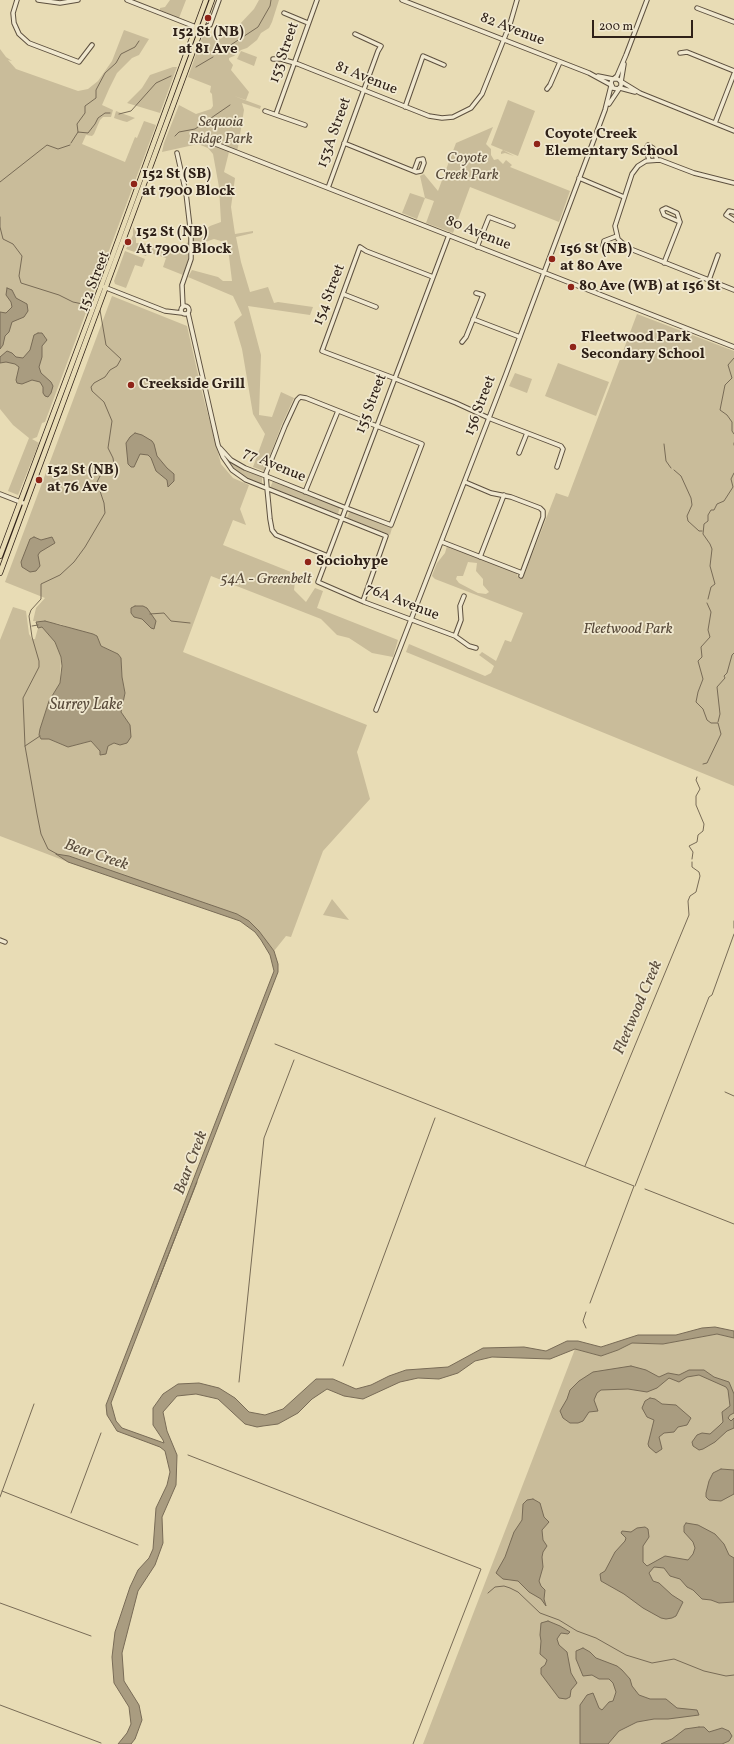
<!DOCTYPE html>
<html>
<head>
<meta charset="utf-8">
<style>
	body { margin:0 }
	#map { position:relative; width:734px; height:1744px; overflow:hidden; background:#e8dcb5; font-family:Vollkorn,serif }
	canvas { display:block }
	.scale { position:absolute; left:592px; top:20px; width:101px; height:18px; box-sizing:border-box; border:2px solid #2f2118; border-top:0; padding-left:5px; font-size:12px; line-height:14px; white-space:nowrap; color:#2f2118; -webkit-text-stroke:3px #f0e8cf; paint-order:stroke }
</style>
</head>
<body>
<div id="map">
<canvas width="734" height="1744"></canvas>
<div class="scale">200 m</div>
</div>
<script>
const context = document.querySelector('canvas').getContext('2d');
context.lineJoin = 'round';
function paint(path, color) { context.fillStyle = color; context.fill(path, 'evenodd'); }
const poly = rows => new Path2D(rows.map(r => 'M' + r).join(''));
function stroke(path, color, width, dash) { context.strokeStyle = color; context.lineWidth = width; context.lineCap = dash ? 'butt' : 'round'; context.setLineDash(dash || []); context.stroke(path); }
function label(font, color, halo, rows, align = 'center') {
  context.font = font + ' Vollkorn,serif'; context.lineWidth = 3.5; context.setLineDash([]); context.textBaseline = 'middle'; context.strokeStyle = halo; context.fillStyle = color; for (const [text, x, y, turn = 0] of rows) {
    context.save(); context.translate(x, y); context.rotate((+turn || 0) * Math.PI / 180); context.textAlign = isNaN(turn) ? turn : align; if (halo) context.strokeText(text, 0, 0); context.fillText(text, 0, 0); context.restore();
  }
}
paint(poly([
	[170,0,186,0,179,18,160,10,160,8,165,7],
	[259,0,279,0,272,22,269,28,261,33,257,40,247,48,241,50,234,56,229,58,229,60,233,65,231,70,249,92,246,100,234,96,261,106,260,109,242,103,244,110,238,147,236,154,229,152,224,172,235,178,231,207,235,234,253,231,253,233,236,237,241,262,250,292,268,287,274,303,278,302,313,307,310,315,248,306,261,355,259,415,272,417,281,392,294,398,282,424,264,471,253,467,265,434,253,414,242,349,234,322,242,315,233,296,188,277,192,270,218,277,223,281,232,281,227,240,221,241,214,239,193,246,192,237,197,237,210,226,221,222,219,187,213,154,208,148,198,144,162,152,164,143,179,105,196,114,211,109,213,106,212,94,210,92,211,86,188,77,204,32,221,39,223,35,239,25,254,9],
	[124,30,149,39,139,55,132,58,117,73,109,89,102,105,113,110,111,117,103,117,100,120,94,134,92,136,86,135,82,144,125,162,135,137,137,138,144,121,156,125,45,422,42,423,37,437,32,439,39,443,18,495,8,491,29,438,13,425,0,409,0,49,6,57,12,61,8,60,16,69,78,91,88,89,98,81,112,61],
	[241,51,257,57,254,66,237,59],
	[173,67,177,67,160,113,127,103,142,88,150,75],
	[508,100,535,111,518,156,503,150,514,156,505,153,501,154,501,152,503,150,491,145],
	[116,111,121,113,135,118,127,122,123,121,114,118],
	[493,127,486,144,491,149,491,155,494,160,498,159,503,164,506,160,512,165,510,167,570,191,559,222,470,187,453,233,426,223,434,201,425,198,420,176,424,174,438,191,456,143],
	[410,193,425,198,417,219,402,213],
	[133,227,136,232,136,243,150,244,152,247,175,253,182,249,188,242,188,259,183,275,163,267,166,258,148,252,146,256,126,249,133,235],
	[125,251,145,259,142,267,135,265,126,288,115,284,114,281],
	[112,296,187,326,202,392,221,464,233,478,249,485,240,509,246,525,233,520,223,545,296,574,294,590,306,602,315,588,323,591,317,608,398,640,393,657,372,653,349,638,337,635,321,619,211,576,183,652,367,725,357,752,370,799,323,851,291,937,286,936,274,951,259,931,237,914,57,854,68,862,0,836,0,640,13,607,26,611,29,634,32,639,35,639,38,628,42,627,55,642,61,657,60,683,49,701,40,729,39,735,41,739,49,739,68,747,91,741,100,751,100,754,108,746,114,743,120,745,130,725,121,712,125,693,122,677,121,659,118,654,101,646,97,636,93,634,75,630,60,624,33,621,36,608,45,598,5,582],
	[637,314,734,351,734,786,406,652,409,644,485,676,491,673,494,666,479,655,482,652,496,661,505,640,511,642,523,613,435,579,432,576,433,573,437,563,445,553,447,546,516,572,518,577,523,578,556,493,568,497],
	[468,562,477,563,476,571,483,579,483,585,489,592,486,594,478,593,459,583,456,579,457,576,463,576],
	[558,363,609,382,596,416,545,396],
	[515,373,532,379,527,393,509,386],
	[224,456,240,468,262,476,262,485,240,475,230,466],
	[273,481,340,507,338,514,270,488],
	[350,511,392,528,390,535,347,518],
	[332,899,349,920,323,915],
	[717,1334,734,1338,734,1744,423,1744,575,1349,601,1356,618,1350,632,1343,663,1344]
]), '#c9bc9a');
const water = poly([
	[7,288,12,290,16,298,27,304,28,311,24,317,12,322,9,332,5,336,3,345,0,349,0,312,6,313,12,307,11,302,6,295,7,288],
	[38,333,42,333,47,340,42,346,42,357,39,367,41,373,51,382,53,386,51,393,48,397,45,396,43,393,43,387,40,382,32,380,22,384,17,383,16,380,19,367,15,364,6,362,0,363,0,357,7,351,12,353,16,357,23,358,30,350,34,335,38,333],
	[135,433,142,435,152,441,154,444,157,456,167,468,174,474,174,481,168,487,167,480,156,471,151,458,148,455,140,454,134,467,131,467,128,464,126,443,130,437,135,433],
	[34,537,41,540,52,537,55,543,40,552,38,555,40,566,36,571,30,572,22,567,21,562,30,539,34,537],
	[135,606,143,606,147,608,156,621,154,629,151,628,142,619,134,617,131,613,131,608,135,606],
	[45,621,93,634,97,636,101,646,118,654,121,658,122,677,125,693,121,712,130,725,131,737,127,743,120,745,114,743,108,746,106,754,100,755,100,751,91,741,68,747,49,739,41,739,39,735,40,729,49,701,60,683,62,666,61,657,55,642,42,627,38,628,36,622,45,621],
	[56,854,69,856,237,914,249,921,259,931,274,951,278,964,278,972,111,1403,116,1421,122,1428,164,1443,163,1440,153,1425,153,1408,163,1394,178,1384,199,1383,219,1388,235,1398,249,1412,265,1415,283,1409,316,1379,333,1379,356,1389,371,1385,389,1376,406,1370,448,1367,483,1348,524,1347,546,1351,567,1341,578,1341,601,1347,638,1335,676,1335,702,1328,715,1327,734,1331,734,1338,717,1334,663,1344,632,1343,618,1350,601,1356,575,1349,550,1359,492,1357,475,1361,458,1373,439,1379,418,1378,400,1382,363,1399,344,1396,327,1389,312,1399,298,1413,278,1424,263,1426,257,1427,245,1424,218,1399,196,1394,177,1396,163,1412,167,1431,177,1455,176,1485,162,1517,163,1543,155,1565,138,1591,122,1653,124,1681,139,1705,142,1720,135,1739,131,1744,118,1744,127,1733,131,1724,129,1707,114,1683,112,1657,115,1632,130,1587,138,1570,149,1558,153,1549,156,1508,167,1485,170,1472,165,1451,160,1447,117,1431,107,1415,106,1405,274,971,270,955,261,940,255,932,240,921,68,862,56,854],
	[631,1366,646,1370,659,1377,668,1373,679,1375,689,1370,704,1370,714,1377,729,1382,734,1394,734,1413,730,1415,728,1418,731,1421,734,1418,734,1428,727,1431,715,1442,703,1449,699,1450,693,1446,692,1442,697,1435,702,1433,710,1434,719,1426,723,1422,722,1412,730,1406,728,1390,726,1387,699,1375,687,1377,679,1382,669,1378,657,1388,647,1392,628,1389,601,1390,597,1393,594,1400,598,1411,589,1412,583,1421,578,1423,570,1423,563,1418,560,1411,567,1399,570,1390,579,1381,593,1372,631,1366],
	[650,1398,655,1399,662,1404,676,1405,691,1418,687,1425,678,1427,674,1432,664,1433,659,1437,662,1449,656,1453,649,1447,648,1444,654,1420,647,1417,642,1408,645,1401,650,1398],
	[721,1469,734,1470,734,1494,721,1501,709,1500,706,1497,706,1493,709,1481,713,1473,721,1469],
	[533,1499,540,1503,544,1517,549,1522,542,1530,543,1540,547,1546,543,1552,542,1557,543,1567,539,1581,541,1586,545,1590,544,1599,546,1606,541,1599,529,1592,518,1581,503,1579,496,1573,505,1557,514,1532,522,1520,523,1504,527,1500,533,1499],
	[686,1523,698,1525,715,1534,724,1544,729,1555,734,1558,734,1602,719,1603,711,1600,702,1599,693,1590,687,1587,680,1579,670,1576,664,1568,654,1567,649,1573,653,1581,659,1583,672,1595,683,1602,676,1616,672,1618,666,1619,661,1618,643,1608,624,1594,601,1581,600,1574,605,1571,615,1552,625,1541,626,1538,621,1533,622,1531,631,1532,637,1528,645,1527,648,1529,649,1537,643,1546,643,1562,647,1566,665,1556,688,1560,693,1554,695,1548,693,1542,684,1532,684,1526,686,1523],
	[548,1621,560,1626,570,1632,568,1634,561,1633,557,1639,559,1645,567,1652,571,1673,577,1683,571,1690,570,1697,566,1699,559,1698,541,1674,541,1668,545,1665,547,1660,540,1654,541,1641,540,1635,541,1623,548,1621],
	[583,1648,590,1652,596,1658,617,1666,622,1670,630,1679,632,1686,639,1695,650,1699,666,1699,677,1708,697,1710,699,1715,668,1719,654,1719,637,1722,619,1731,608,1744,580,1744,580,1705,587,1695,593,1693,599,1708,602,1710,609,1702,613,1701,616,1692,613,1683,609,1679,599,1679,592,1675,583,1676,576,1659,576,1651,583,1648],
	[699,1727,704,1727,709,1732,722,1728,729,1731,732,1736,729,1741,722,1744,661,1744,672,1739,685,1729,699,1727]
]);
paint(water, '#a99c80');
stroke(water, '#786b56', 1);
stroke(poly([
	[220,52,258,27,270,6,271,0],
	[196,67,213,57],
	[119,114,131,111,156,83,171,76],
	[78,132,77,124,85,113,85,106,96,98,96,90,105,73,116,63,121,54,135,47,139,41],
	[175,136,179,132,195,129,230,105],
	[71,143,78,132,88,133,95,124,98,118,105,113,110,113],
	[0,182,47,145,58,149,70,145],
	[0,217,0,227,3,239,13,244,22,256,19,276,21,283,59,295,73,302,92,306],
	[734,358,728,365,732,378,725,385,720,410,727,415,732,422,732,431,734,434],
	[734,443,734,445],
	[664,444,666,461,671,468],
	[674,470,681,476,691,498,692,505,687,516,688,521,699,531,702,531],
	[708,599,711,587,715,584,710,566,712,549,710,544,703,534,704,524,708,521,708,515,711,510,714,510,717,504,724,501,733,487,731,479,734,473],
	[150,614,164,613,171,621,190,623],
	[32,626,38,625],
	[718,722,720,714,717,687,725,678,724,676,727,673,732,655,734,653],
	[25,746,40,736],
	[703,764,707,763,721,734,718,723,711,723,707,720,703,709,696,702,698,692,703,679,698,661,702,657,701,647,710,637,708,630,711,612,707,603],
	[57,854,48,849,41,834,37,814,25,746,23,698,39,667,39,661,32,637,29,616,31,610,41,599,41,584,60,575,74,562,85,547,105,513,104,503,97,482,100,476,114,465,113,458,108,448,112,421,104,402,92,391,91,387,94,383,105,377,110,370,117,366,121,359,106,345,100,310],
	[692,859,693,852,689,846,697,842,698,835,703,831,704,824,696,805,696,796,700,789,696,780,697,777],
	[734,921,734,928],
	[275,1044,634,1186,590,1303],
	[725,1092,734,1096],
	[585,1166,689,915,688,901,690,896,696,892,700,876,699,872,692,867,692,862],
	[635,1186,709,997,712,995,734,934],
	[645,1189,734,1224],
	[155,1289,197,1182],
	[586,1328,583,1321,586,1312],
	[343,1366,435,1118],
	[239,1382,264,1138,294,1060],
	[188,1455,481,1569,413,1744],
	[2,1491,138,1545],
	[0,1497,34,1404],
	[71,1513,101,1433],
	[488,1593,495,1587,504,1586,510,1588,518,1592,540,1613,559,1620,577,1631,596,1638,626,1655,652,1663,674,1659,704,1671,726,1676,734,1675],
	[0,1603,91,1636],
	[0,1705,101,1743]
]), '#786b56', 1);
const minor = poly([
	[17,0,13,13,14,23,19,34,29,43,79,62,92,45],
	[38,0,60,3,78,0],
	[127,0,201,29,210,25,219,0],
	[402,0,589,73,611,85],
	[697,8,734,22],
	[284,13,308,23],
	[680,53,687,52,734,71],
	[273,59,281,59,298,64,429,116,442,118,453,117,471,108,482,94,510,24,517,0],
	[598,76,613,79],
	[614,79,618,79,621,82,621,86,618,89,613,88,611,83,612,80,617,76,626,55,647,0],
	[621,82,624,64],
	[622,82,640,93,734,131],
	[620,88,635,92],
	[547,89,550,85,560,62],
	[609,104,619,89],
	[405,107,423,56,444,65],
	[265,111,305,125],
	[276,114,317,0],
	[715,123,734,74],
	[213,143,734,347],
	[344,143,416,172,421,171,424,163,423,159,418,160,414,171],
	[177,153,186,193,191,236,191,259,182,285,183,307],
	[649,160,646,149,648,145,653,148,657,160],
	[579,178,624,197],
	[734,183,694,173,660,160,646,161,638,166,632,174,615,226,618,239,628,248,734,290],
	[328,188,378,51,381,46,355,34],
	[734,212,729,211,726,215,734,220],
	[449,235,318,582,364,602,455,636,469,646,476,648],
	[617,236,604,241,603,246,607,248,620,242],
	[477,247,489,217,513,226],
	[664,263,680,222,677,213,666,208,662,210,664,215,680,222],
	[433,277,366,251,360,247,322,351,391,377,456,403,491,419,561,446,563,449,557,467],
	[709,280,718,255],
	[104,287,165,311,182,313],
	[343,294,376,307],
	'181 310a4 4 0 1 1 8 0a4 4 0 1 1-8 0Z',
	[188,313,218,445,223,457,232,470,246,480,386,536,363,601],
	[473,319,520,337],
	[462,342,466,337,483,295,476,293],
	[220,448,231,460,245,468,266,476,341,506,391,525,422,444,306,398,300,397,297,400,285,426,266,473,266,476,267,488,268,498,270,519,272,530,276,535,328,556],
	[519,453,527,433],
	[465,482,491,493,511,497,540,508,543,511,543,517,521,576],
	[305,492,338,411],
	[0,494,23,503],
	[442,542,522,573],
	[480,557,504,495],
	[455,636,461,620,460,606,464,596],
	[376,710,506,374,605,110,611,86],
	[0,940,5,942]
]);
const major = poly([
	[0,556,112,257,206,0],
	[0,573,212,0]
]);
stroke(minor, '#5d503f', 5.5);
stroke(major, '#2f2118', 6);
stroke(minor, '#f0e8cf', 3.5);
stroke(major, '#e8dcb5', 4.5);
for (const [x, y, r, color] of [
	[208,18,4,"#8f2418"],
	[537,144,4,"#8f2418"],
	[134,184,4,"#8f2418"],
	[128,242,4,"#8f2418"],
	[552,259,4,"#8f2418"],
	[571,287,4,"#8f2418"],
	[573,347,4,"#8f2418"],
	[131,385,4,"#8f2418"],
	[39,480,4,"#8f2418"],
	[308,562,4,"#8f2418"]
]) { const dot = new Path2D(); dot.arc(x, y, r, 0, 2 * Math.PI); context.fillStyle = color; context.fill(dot); stroke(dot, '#f0e8cf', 1.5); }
label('15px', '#2f2118', '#f0e8cf', [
	["82 Avenue",512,30,21],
	["153 Street",285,53,-71],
	["81 Avenue",366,79,22],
	["153A Street",335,133,-70],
	["80 Avenue",478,234,22],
	["152 Street",95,282,-69],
	["154 Street",330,295,-69],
	["155 Street",372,404,-69],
	["156 Street",481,406,-69],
	["77 Avenue",274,466,23],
	["76A Avenue",402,603,21]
]);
label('bold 15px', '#2f2118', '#f0e8cf', [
	["152 St (NB)",208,33,"center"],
	["at 81 Ave",208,50,"center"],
	["Coyote Creek",545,135],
	["Elementary School",545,152],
	["152 St (SB)",142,175],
	["at 7900 Block",142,192],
	["152 St (NB)",136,233],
	["At 7900 Block",136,250],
	["156 St (NB)",560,250],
	["at 80 Ave",560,267],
	["80 Ave (WB) at 156 St",579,287],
	["Fleetwood Park",581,338],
	["Secondary School",581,355],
	["Creekside Grill",139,385],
	["152 St (NB)",47,471],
	["at 76 Ave",47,488],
	["Sociohype",316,562]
], 'left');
label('italic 15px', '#564838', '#f0e8cf', [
	["Sequoia",221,123],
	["Ridge Park",221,140],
	["Coyote",467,159],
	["Creek Park",467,176],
	["54A - Greenbelt",266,580],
	["Fleetwood Park",628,630]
]);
label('italic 16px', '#5a4c3c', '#f0e8cf', [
	["Surrey Lake",86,706],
	["Bear Creek",96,856,19],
	["Fleetwood Creek",639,1008,-67],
	["Bear Creek",192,1163,-69]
]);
</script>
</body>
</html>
